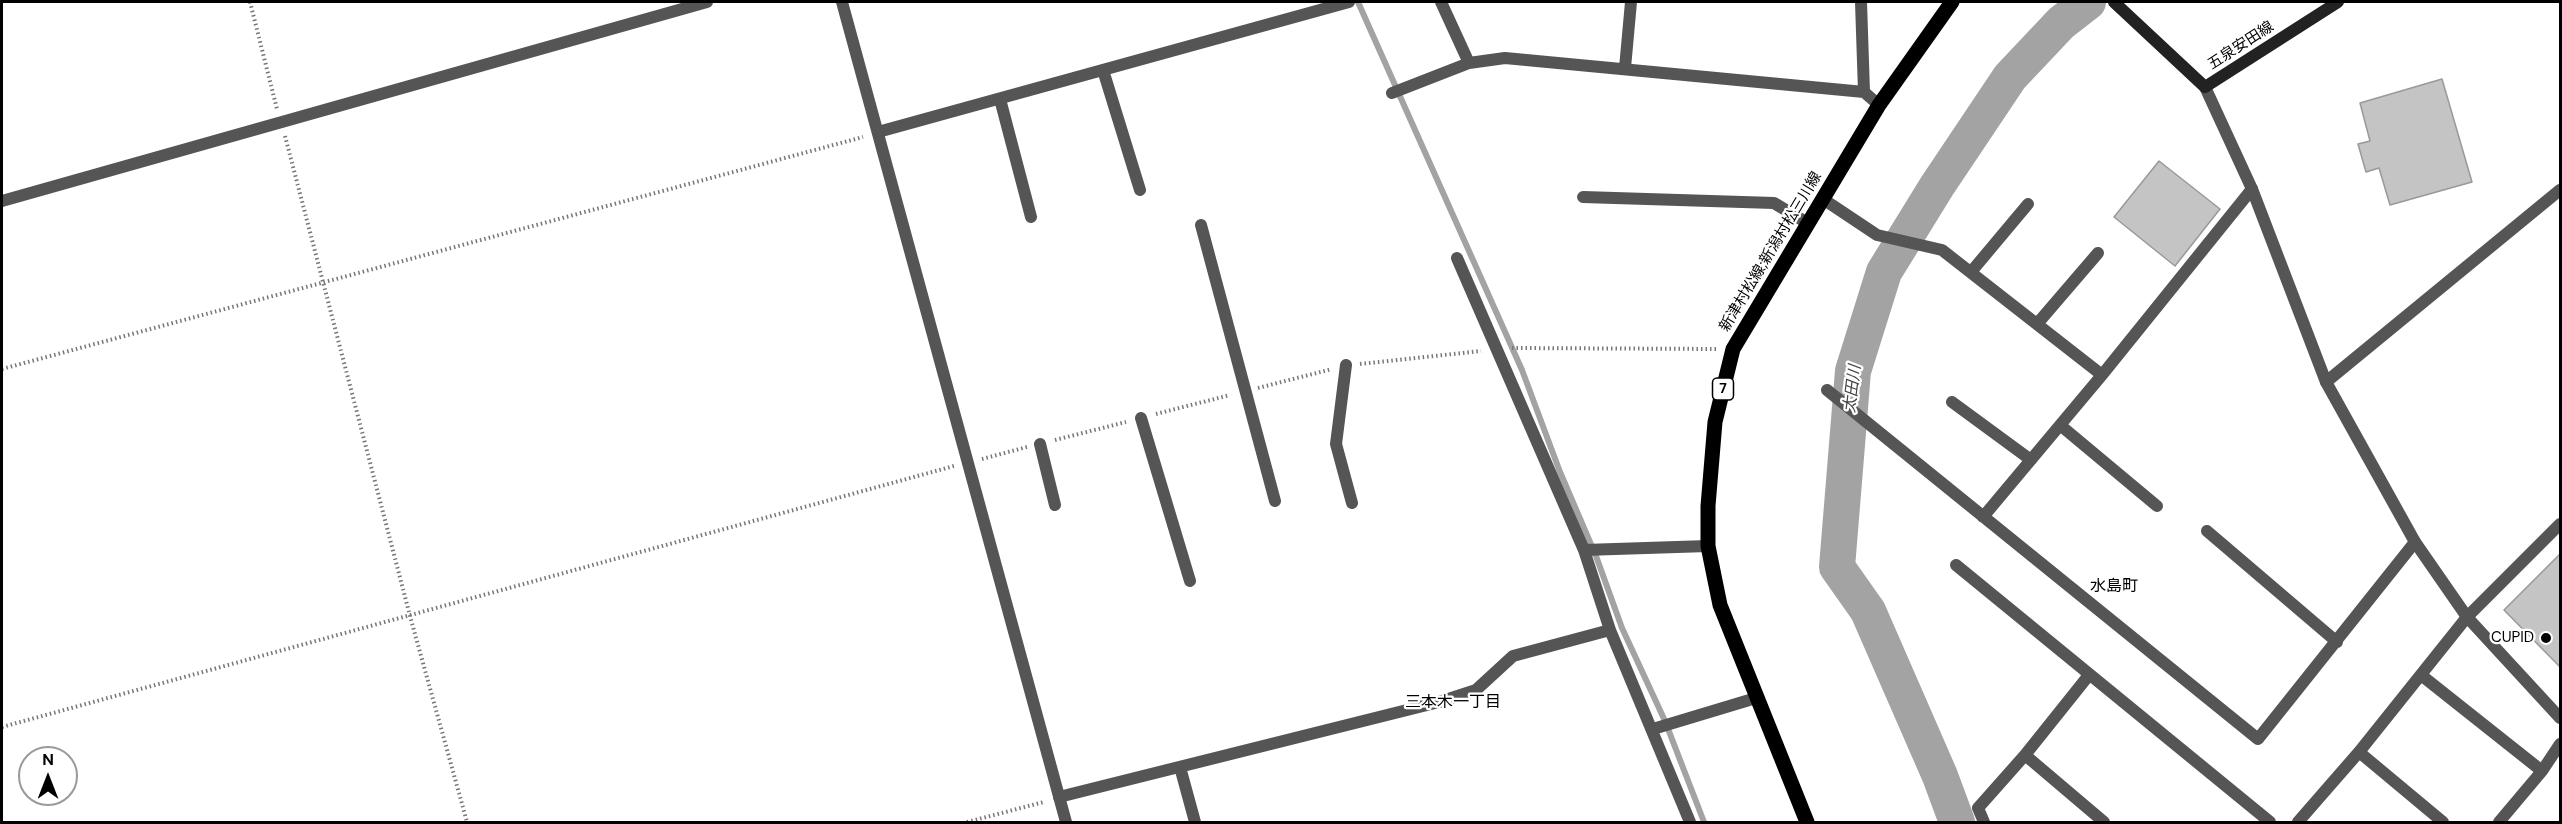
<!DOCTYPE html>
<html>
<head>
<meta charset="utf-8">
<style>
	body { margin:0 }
	#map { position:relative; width:2562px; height:824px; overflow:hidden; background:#fff; font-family:"DM Sans",sans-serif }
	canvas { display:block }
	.frame { position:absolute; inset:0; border:3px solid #000; pointer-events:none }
	.north { position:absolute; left:18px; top:746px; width:60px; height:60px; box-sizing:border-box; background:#fff; border:2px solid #999; border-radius:50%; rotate:0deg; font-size:16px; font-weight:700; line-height:24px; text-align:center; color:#000 }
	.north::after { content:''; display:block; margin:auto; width:21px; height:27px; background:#000; clip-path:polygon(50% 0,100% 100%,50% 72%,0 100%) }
</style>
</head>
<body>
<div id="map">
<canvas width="2562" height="824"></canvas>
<div class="frame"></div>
<div class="north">N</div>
</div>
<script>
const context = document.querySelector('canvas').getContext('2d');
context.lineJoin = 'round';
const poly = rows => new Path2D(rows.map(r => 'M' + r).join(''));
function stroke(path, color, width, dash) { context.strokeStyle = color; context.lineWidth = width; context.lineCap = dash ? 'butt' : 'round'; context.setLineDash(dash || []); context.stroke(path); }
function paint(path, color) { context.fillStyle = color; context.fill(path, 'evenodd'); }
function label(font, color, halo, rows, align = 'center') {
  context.font = font + ' "DM Sans","Noto Sans JP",sans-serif'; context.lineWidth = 4.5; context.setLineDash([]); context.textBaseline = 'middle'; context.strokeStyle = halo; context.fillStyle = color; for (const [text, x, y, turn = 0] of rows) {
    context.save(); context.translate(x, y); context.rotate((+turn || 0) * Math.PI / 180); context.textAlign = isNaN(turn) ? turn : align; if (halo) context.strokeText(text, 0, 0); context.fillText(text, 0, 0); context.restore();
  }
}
stroke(poly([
	[1358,2,1522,370,1560,472,1596,556,1622,628,1665,721,1704,822]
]), '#a3a3a3', 6);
stroke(poly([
	[1957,822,1940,776,1868,611,1837,567,1853,371,1884,272,1937,186,2010,77,2061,23,2088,2]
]), '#a3a3a3', 36);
const building = poly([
	[2442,79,2472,182,2390,205,2379,168,2366,172,2358,144,2370,141,2360,103,2442,79],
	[2159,161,2220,209,2175,266,2114,217,2159,161],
	[2560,554,2560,667,2504,610,2560,554]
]);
paint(building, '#c4c4c4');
stroke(building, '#999', 1.5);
stroke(poly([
	[250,2,277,109],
	[285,136,410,616,467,822],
	[1512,348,1718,349],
	[1360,364,1481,351],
	[2,369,863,137],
	[1258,388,1332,369],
	[1156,414,1230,395],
	[1055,440,1126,422],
	[982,459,1027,447],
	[2,727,954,466],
	[967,822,1044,802]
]), '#777', 4, [1.5, 3]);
stroke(poly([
	[1441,2,1469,63],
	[1861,2,1864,92,1879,105],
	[1625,68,1631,2],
	[1103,70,1140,190],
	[1392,93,1469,63,1505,58,1864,92],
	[1000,99,1031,217],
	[878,132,1349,2],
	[1583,197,1774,203,1809,224],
	[1823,199,1877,235,1942,250,2102,375],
	[1201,225,1275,501],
	[1457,258,1584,550,1610,630,1690,822],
	[1971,272,2028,204],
	[2037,324,2098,253],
	[1346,365,1336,444,1352,503],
	[2326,382,2560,190],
	[1827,390,2258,739,2415,542],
	[1952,402,2031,460],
	[1141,418,1190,581],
	[2060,425,2157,506],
	[1040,444,1055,505],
	[1983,517,2102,375,2252,189],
	[2207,531,2337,642],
	[1584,550,1708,546],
	[1956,565,2270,822],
	[2421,675,2542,771],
	[1653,729,1756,698],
	[2359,752,2443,822],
	[2025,755,2104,822],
	[1180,767,1195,822],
	[1059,797,1439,702,1476,690,1513,656,1610,630],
	[1984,822,1978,808,2025,755,2089,675],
	[2298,822,2359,752,2467,617,2560,524],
	[2499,822,2542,771,2560,744]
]), '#555', 12);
stroke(poly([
	[842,2,1066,822],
	[2205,87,2252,189,2326,382,2415,542,2467,617,2560,718],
	[2,201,707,2]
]), '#555', 12);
stroke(poly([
	[2114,2,2205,87,2338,2]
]), '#222', 12);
stroke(poly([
	[1807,822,1720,605,1708,546,1708,506,1715,422,1733,349,1879,105,1952,2]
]), '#000', 15);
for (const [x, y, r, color] of [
	[2546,638,6,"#000"]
]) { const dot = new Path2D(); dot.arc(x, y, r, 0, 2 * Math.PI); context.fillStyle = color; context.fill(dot); stroke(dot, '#fff', 2); }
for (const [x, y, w] of [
	[1723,389,21]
]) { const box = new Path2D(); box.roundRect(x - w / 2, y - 11, w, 22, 4.5); context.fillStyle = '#fff'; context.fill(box); stroke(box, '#000', 1.5); }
label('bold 14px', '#000', null, [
	["7",1723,389]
]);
label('15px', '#000', '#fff', [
	["五泉安田線",2241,46,-33],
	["新津村松線;新潟村松三川線",1771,252,-59]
]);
label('15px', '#000', '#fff', [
	["CUPID",2534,638]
], 'right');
label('italic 16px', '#444', '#fff', [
	["太田川",1853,389,-83]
]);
label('16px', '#000', '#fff', [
	["水島町",2114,587],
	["三本木一丁目",1453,703]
]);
</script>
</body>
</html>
